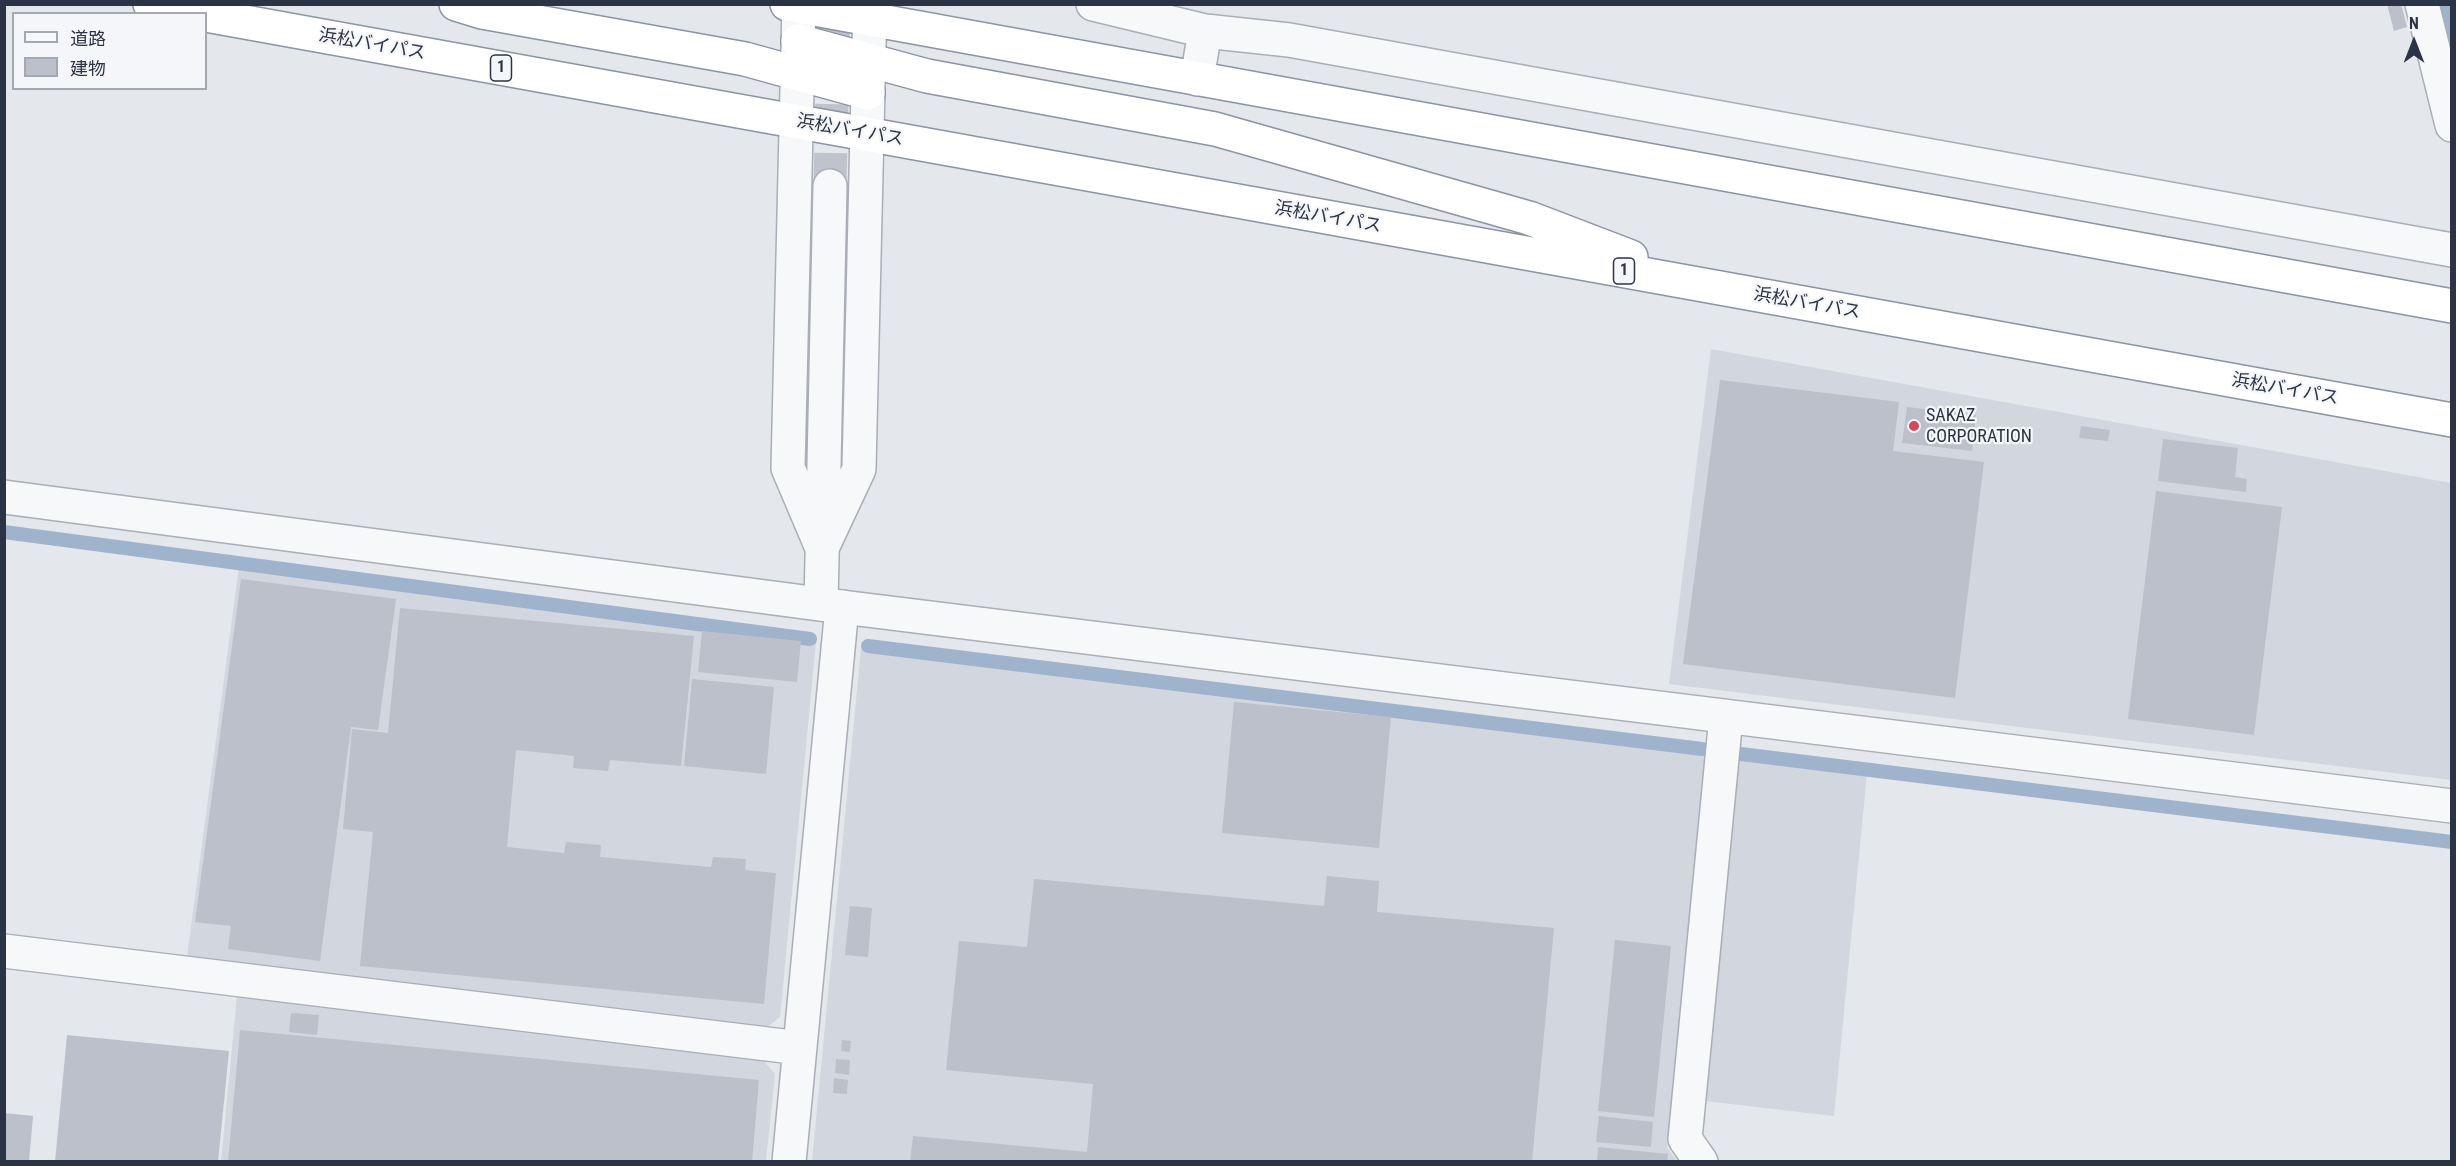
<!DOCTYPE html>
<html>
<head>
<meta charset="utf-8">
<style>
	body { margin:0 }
	#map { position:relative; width:2456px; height:1166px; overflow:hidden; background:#e4e7ec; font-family:"Roboto Condensed","Noto Sans JP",sans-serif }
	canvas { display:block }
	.frame { position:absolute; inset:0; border:6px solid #2b3445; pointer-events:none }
	.legend { position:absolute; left:12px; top:12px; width:195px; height:78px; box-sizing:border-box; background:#f4f6f9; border:2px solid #a4a8b1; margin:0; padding:8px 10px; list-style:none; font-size:18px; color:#2b3445 }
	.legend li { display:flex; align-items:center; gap:12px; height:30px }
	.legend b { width:30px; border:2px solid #a4a8b1 }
	.north { position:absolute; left:2384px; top:12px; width:60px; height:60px; -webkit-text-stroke:4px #f4f6f9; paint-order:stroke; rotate:0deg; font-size:16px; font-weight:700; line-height:24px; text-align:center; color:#2b3445 }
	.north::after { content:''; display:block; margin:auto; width:21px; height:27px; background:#2b3445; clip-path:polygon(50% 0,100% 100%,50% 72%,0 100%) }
</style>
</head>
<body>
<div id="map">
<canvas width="2456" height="1166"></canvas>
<div class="frame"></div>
<ul class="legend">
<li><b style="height:8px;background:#f7f8fa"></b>道路</li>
<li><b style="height:16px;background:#bbc0ca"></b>建物</li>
</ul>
<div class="north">N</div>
</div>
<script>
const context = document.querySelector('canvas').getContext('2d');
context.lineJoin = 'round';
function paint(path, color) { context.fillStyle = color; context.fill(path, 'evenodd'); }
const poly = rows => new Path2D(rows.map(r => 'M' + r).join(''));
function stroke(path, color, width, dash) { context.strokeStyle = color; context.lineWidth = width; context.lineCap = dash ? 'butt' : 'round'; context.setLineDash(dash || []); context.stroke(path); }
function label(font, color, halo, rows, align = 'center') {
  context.font = font + ' "Roboto Condensed","Noto Sans JP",sans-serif'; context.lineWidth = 4.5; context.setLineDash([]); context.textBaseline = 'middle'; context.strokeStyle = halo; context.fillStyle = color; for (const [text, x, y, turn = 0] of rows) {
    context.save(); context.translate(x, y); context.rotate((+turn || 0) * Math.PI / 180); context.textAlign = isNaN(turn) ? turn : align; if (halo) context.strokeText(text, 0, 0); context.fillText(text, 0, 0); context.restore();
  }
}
paint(poly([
	[1711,349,2451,483,2451,780,1669,684],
	[239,567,816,642,780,1017,766,1028,187,957],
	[861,648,1705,753,1667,1148,1677,1161,812,1162],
	[1737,757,1867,773,1834,1116,1705,1101],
	[237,996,763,1060,775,1074,766,1161,221,1162]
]), '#d2d6de');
stroke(poly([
	[4,532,810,639],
	[868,646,1702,749],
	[1741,754,2452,842]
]), '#9fb4cc', 14);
stroke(poly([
	[2448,4,2452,17]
]), '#9fb4cc', 78);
paint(poly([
	[2387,4,2401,4,2407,27,2394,31],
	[1720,380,1899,402,1893,451,1984,462,1955,698,1683,664],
	[1907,407,1976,415,1972,451,1902,443],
	[2081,426,2110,430,2108,441,2079,438],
	[2163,439,2238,448,2235,477,2247,479,2246,492,2158,481],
	[2156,491,2282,507,2254,735,2128,719],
	[241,579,396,599,378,730,351,727,320,961,228,949,231,926,195,922],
	[400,608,694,636,681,766,610,760,608,771,573,768,574,756,516,750,507,847,564,853,566,842,601,845,600,857,711,867,713,857,746,859,745,870,776,873,764,1004,360,966,373,832,343,829,352,729,388,733],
	[702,631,801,641,797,682,698,672],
	[692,679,774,687,766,774,684,766],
	[1234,702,1391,717,1379,848,1222,833],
	[1327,876,1379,881,1377,912,1554,928,1532,1162,910,1162,913,1136,1087,1152,1093,1084,946,1070,959,941,1027,947,1034,879,1324,906],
	[850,906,872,908,868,957,845,955],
	[1615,940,1671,946,1654,1117,1598,1111],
	[291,1013,319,1015,317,1035,289,1032],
	[240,1030,759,1080,752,1162,228,1162],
	[67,1035,229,1051,218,1162,55,1162],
	[842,1040,851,1041,850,1052,841,1051],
	[836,1059,850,1060,849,1075,835,1073],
	[834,1078,848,1080,847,1094,833,1093],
	[4,1113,33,1116,29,1162,4,1162],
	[1599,1116,1653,1122,1651,1147,1596,1142],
	[1598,1147,1668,1154,1667,1162,1597,1162]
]), '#bbc0ca');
stroke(poly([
	[830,186,834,4]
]), '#bfc3cb', 33, [33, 16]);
const minor = poly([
	[799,4,788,468,822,548],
	[1093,4,1205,31,1289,40,2452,250],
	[2422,4,2452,125],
	[1197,79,1205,31],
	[822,548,859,469,870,4],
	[821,604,830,186],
	[4,951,800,1048],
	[789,1162,842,607],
	[1701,1162,1685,1139,1726,717]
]);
const tertiary = poly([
	[4,497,842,607,2452,806]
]);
const trunk = poly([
	[150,4,200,14],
	[456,4,482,12,745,59,868,93],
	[787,4,2452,306],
	[206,15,2452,420],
	[798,41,927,76,1215,129,1529,218,1631,257]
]);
stroke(minor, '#a9aeb7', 36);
stroke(tertiary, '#a9aeb7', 36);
stroke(trunk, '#8b94a3', 36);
stroke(minor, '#f7f8fa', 33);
stroke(tertiary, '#f7f8fa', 33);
stroke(trunk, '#fff', 33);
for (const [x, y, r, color] of [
	[1914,426,6,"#d1495b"]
]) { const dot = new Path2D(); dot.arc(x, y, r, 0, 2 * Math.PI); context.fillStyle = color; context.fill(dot); stroke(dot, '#f4f6f9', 2); }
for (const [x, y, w] of [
	[501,68,21],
	[1624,271,21]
]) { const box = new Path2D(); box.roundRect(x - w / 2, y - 13, w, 26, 4.5); context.fillStyle = '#f4f6f9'; context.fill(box); stroke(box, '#2b3445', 1.5); }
label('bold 16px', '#2b3445', null, [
	["1",501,68],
	["1",1624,271]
]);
label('18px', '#2b3445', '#f4f6f9', [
	["浜松バイパス",372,45,10],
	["浜松バイパス",850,131,10],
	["浜松バイパス",1328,218,10],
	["浜松バイパス",1807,304,10],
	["浜松バイパス",2285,390,10]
]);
label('18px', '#2b3445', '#f4f6f9', [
	["SAKAZ",1926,416],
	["CORPORATION",1926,437]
], 'left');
</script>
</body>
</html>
